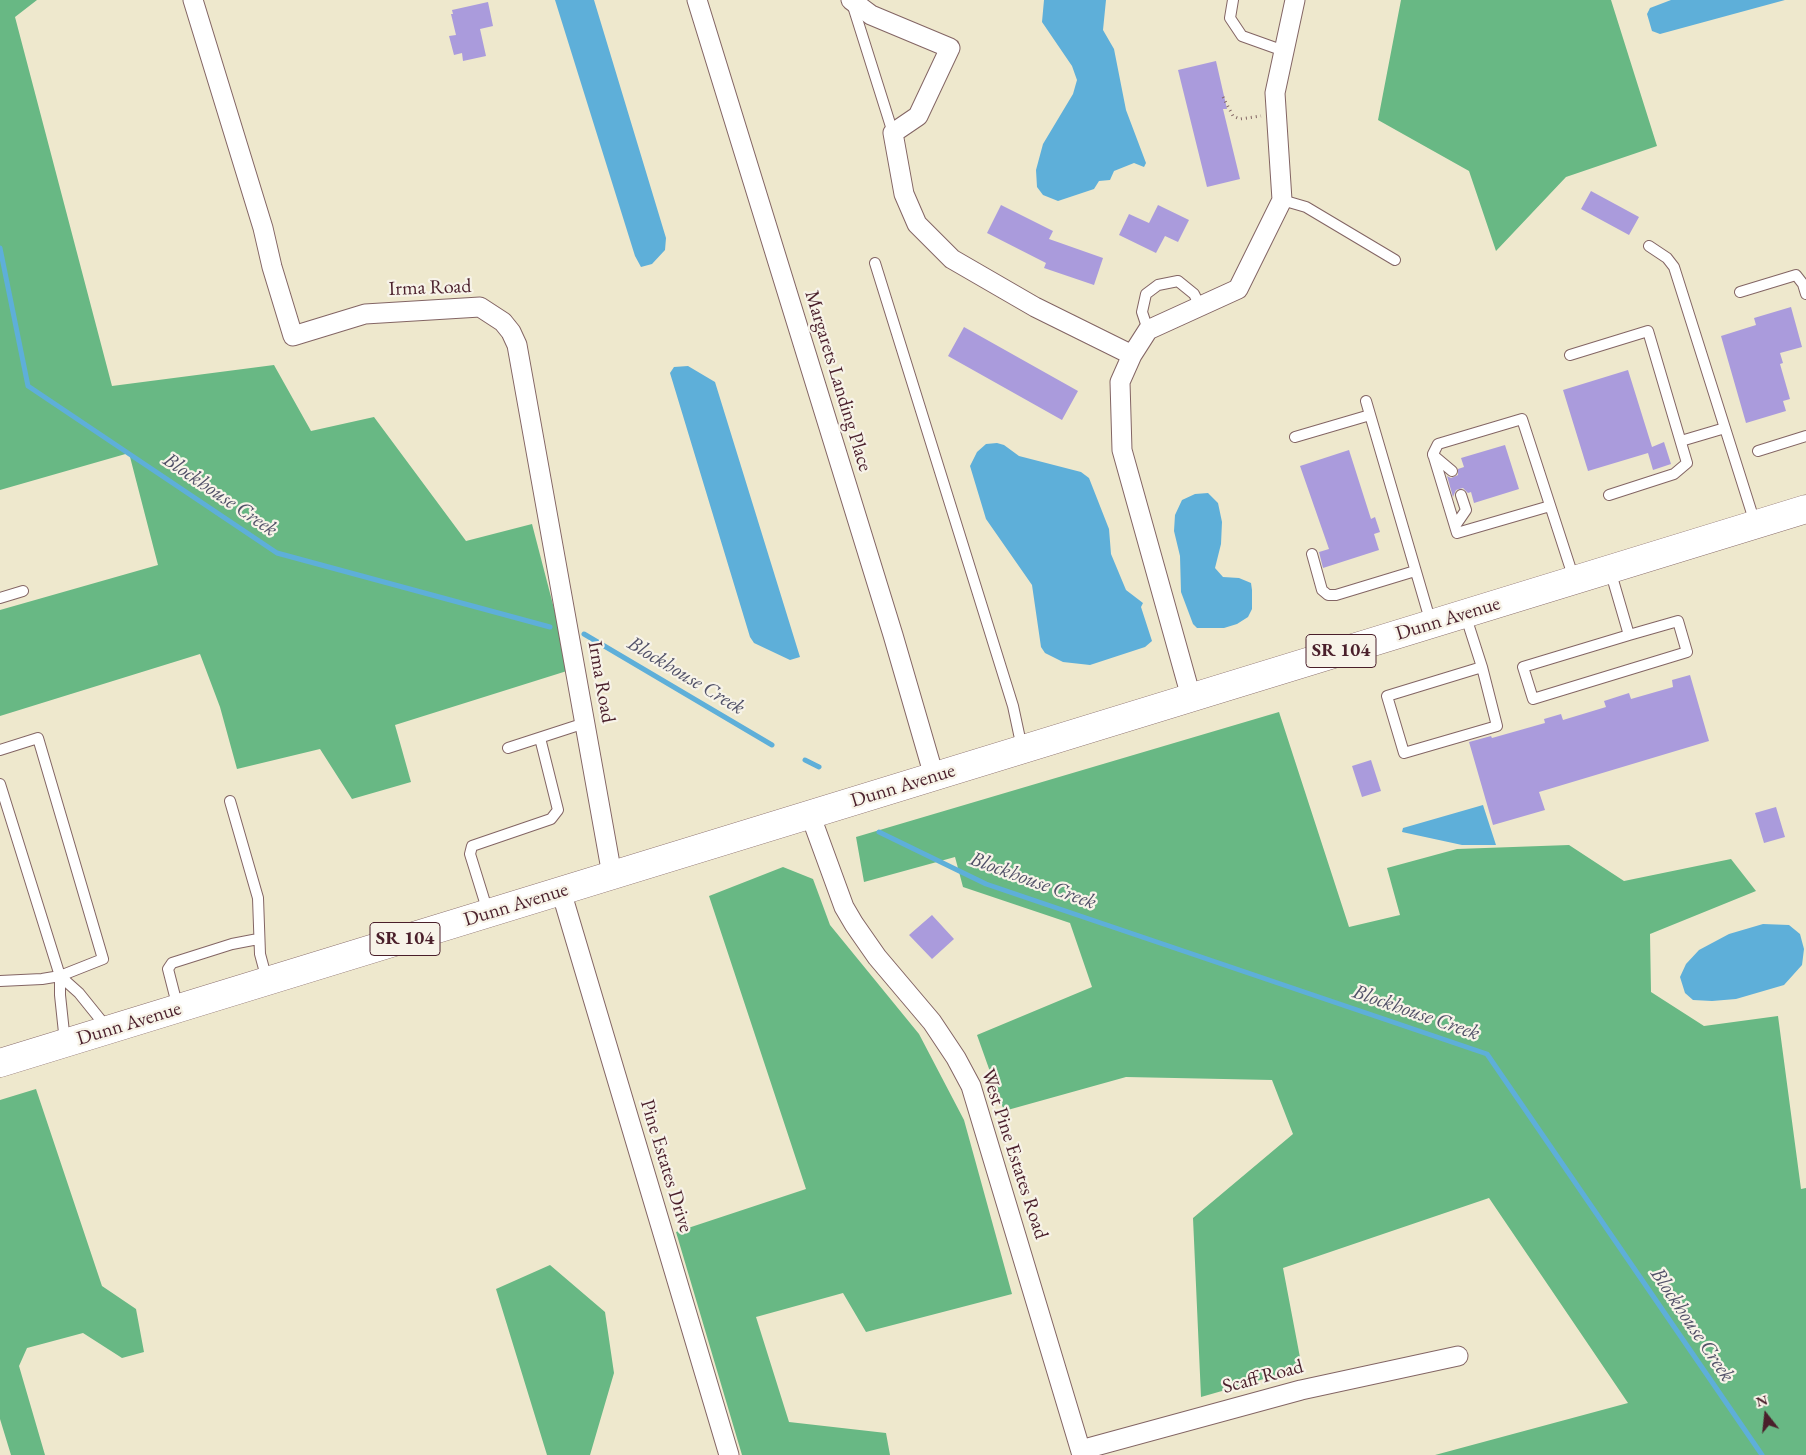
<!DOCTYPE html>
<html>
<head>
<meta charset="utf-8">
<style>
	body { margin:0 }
	#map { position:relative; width:1806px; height:1455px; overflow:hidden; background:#eee8cd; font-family:"EB Garamond",serif }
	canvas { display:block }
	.north { position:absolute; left:1741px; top:1390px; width:50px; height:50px; -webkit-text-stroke:4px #f7f3e8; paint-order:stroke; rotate:344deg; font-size:14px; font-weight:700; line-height:20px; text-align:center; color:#4a1f2b }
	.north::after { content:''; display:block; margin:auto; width:18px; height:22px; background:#4a1f2b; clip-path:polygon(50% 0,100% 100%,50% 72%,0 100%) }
</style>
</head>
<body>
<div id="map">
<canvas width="1806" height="1455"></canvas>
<div class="north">N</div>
</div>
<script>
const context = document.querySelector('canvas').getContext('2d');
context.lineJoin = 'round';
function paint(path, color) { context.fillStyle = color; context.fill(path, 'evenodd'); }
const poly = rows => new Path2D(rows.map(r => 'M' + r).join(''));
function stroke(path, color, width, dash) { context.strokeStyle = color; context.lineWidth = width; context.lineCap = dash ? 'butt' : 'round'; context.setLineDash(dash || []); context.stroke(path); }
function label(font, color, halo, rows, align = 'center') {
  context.font = font + ' "EB Garamond",serif'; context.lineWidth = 4.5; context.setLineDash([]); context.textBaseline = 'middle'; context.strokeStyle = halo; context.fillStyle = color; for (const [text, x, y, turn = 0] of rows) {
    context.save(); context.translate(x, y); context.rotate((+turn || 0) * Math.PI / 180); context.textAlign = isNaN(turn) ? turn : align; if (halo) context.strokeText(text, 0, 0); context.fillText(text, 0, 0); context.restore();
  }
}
paint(poly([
	[0,0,37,0,15,17,112,386,274,365,311,431,374,417,466,541,532,524,570,670,395,725,411,782,352,799,320,749,237,769,220,707,200,654,0,716,0,610,158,565,129,453,0,490],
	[1401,0,1611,0,1657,146,1566,177,1496,251,1469,171,1378,120],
	[1279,712,1349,927,1400,915,1387,868,1457,849,1569,845,1624,881,1731,859,1756,891,1650,934,1651,992,1704,1026,1778,1016,1801,1189,1806,1188,1806,1455,1435,1455,1628,1403,1489,1198,1283,1268,1302,1368,1201,1397,1193,1218,1293,1134,1272,1080,1126,1077,1004,1111,977,1035,1092,987,1070,923,963,887,955,857,864,882,856,837],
	[783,867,813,879,830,925,919,1034,964,1120,1012,1294,866,1332,843,1293,756,1317,789,1422,886,1433,890,1455,742,1455,676,1232,806,1189,709,896],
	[36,1089,102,1286,136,1309,144,1352,122,1358,83,1333,27,1348,19,1366,45,1455,11,1455,0,1419,0,1100],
	[550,1265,605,1312,614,1373,590,1455,547,1455,496,1289]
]), '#68b884');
paint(poly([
	[555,0,594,0,666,238,665,250,652,264,641,267,635,256],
	[1044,0,1106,0,1103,30,1114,49,1126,110,1146,163,1144,167,1134,163,1114,171,1110,180,1099,181,1094,189,1058,201,1043,195,1037,187,1036,170,1043,144,1073,94,1077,80,1072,66,1042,22],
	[1671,0,1785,0,1660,34,1652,31,1647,14,1650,8],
	[688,366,715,382,800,657,790,660,754,643,750,637,670,373,674,367],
	[997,443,1004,445,1019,456,1081,472,1089,478,1109,529,1111,554,1126,590,1143,603,1141,607,1152,641,1145,647,1090,665,1063,662,1045,653,1041,647,1032,585,986,519,970,466,977,452,986,444],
	[1208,493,1218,503,1222,522,1221,544,1215,568,1223,577,1239,578,1251,583,1252,590,1252,609,1248,617,1237,624,1224,628,1197,628,1193,624,1181,592,1180,556,1174,531,1175,515,1182,500,1195,494],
	[1483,805,1496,845,1462,845,1402,832,1403,828],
	[1763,924,1789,925,1800,934,1804,949,1802,965,1784,985,1736,999,1712,1001,1693,1000,1685,993,1680,977,1686,964,1699,950,1729,934]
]), '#5eafd9');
stroke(poly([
	[0,248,28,386,277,553,550,627],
	[584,634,772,745],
	[805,760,819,767],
	[879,832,986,884,1487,1054,1762,1455]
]), '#5eafd9', 5);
paint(poly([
	[488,2,493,26,480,29,486,56,463,61,462,53,454,55,449,36,456,35,451,14,453,14,452,10],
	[1216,61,1227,109,1223,109,1240,179,1207,187,1178,70],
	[1591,191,1639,217,1629,235,1581,209],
	[1001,205,1053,231,1049,239,1103,258,1094,285,1044,268,1046,263,987,233],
	[1158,205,1189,220,1178,242,1165,236,1156,253,1119,235,1129,214,1149,223],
	[1791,307,1802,347,1780,353,1783,363,1780,364,1790,399,1783,401,1786,411,1746,423,1721,336,1756,325,1754,318],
	[964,327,1078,391,1062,420,948,356],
	[1628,370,1652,447,1664,442,1671,464,1653,470,1648,453,1588,471,1563,390],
	[1505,445,1519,489,1474,503,1471,492,1468,493,1463,488,1456,490,1453,497,1447,476,1451,478,1458,475,1458,469,1464,467,1461,458],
	[1349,450,1371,519,1375,517,1380,532,1374,534,1379,550,1323,568,1319,552,1329,549,1300,466],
	[1690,675,1709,741,1539,792,1545,810,1493,825,1469,742,1491,736,1492,738,1545,723,1544,719,1561,714,1563,720,1606,707,1604,701,1629,693,1631,699,1673,687,1672,680],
	[1371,760,1381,791,1362,797,1352,766],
	[1776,807,1785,837,1764,843,1755,813],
	[932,915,954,939,932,959,909,935]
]), '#aa9bdc');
const service = poly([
	[1233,0,1230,18,1242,36,1284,51],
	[852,3,893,133],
	[1282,200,1306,207,1395,260],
	[1649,246,1667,258,1674,267,1755,523],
	[875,263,1013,706,1022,748],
	[1740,292,1796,275,1803,284,1806,294],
	[1148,330,1142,312,1146,294,1158,285,1178,281,1194,294,1200,306],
	[1570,355,1648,331,1687,463,1674,474,1609,495],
	[1366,401,1431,623],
	[1295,437,1370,415],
	[1681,441,1725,428],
	[1758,451,1806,436],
	[1433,455,1452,471],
	[1550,506,1457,533,1433,454,1438,444,1522,419,1574,579],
	[1455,526,1466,510,1461,495],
	[1312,554,1322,590,1328,595,1336,595,1415,571],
	[1610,570,1629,635,1678,621,1687,652,1533,699,1523,667,1629,635],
	[0,598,23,591],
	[1465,614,1482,667,1497,726,1404,753,1387,696,1482,667],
	[508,748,585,723],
	[0,750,38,738,103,959,60,976,42,979,0,981],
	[0,784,60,976,60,995,65,1042],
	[230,801,258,898,260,954,267,980],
	[488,912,470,854,472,846,551,819,558,810,540,738],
	[60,976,79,993,108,1029],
	[178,1008,168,969,172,963,232,944,258,939]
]);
const minor = poly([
	[193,0,263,228,272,267,293,336,365,314,480,307,503,322,511,332,517,345,612,875],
	[697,0,893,635,934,776],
	[851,0,871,15,950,48,918,116,893,133,904,194,917,224,952,259,1035,307,1132,355],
	[1191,697,1122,450,1120,382,1132,355,1148,330,1238,289,1282,200,1275,93,1295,0],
	[810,814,844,907,854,924,877,957,932,1022,956,1058,971,1086,1082,1455],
	[561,891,729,1455],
	[1081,1450,1301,1390,1458,1356]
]);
const primary = poly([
	[0,1063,1806,509]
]);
stroke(service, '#836564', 12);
stroke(minor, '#836564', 21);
stroke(primary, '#836564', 29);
stroke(poly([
	[1223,97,1233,116,1240,119,1261,116]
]), '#836564', 3, [1, 4]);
stroke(service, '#fff', 10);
stroke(minor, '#fff', 19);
stroke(primary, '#fff', 28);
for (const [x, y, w] of [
	[1341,651,70],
	[405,939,70]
]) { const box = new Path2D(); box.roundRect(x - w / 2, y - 16.5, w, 33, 4); context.fillStyle = '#f7f3e8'; context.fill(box); stroke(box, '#4a1f2b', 1); }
label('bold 19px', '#4a1f2b', null, [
	["SR 104",1341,651],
	["SR 104",405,939]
]);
label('20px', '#4a1f2b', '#f7f3e8', [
	["Irma Road",430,288,-2],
	["Margarets Landing Place",838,381,73],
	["Dunn Avenue",1448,619,-17],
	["Irma Road",601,682,80],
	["Dunn Avenue",903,786,-17],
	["Dunn Avenue",516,905,-17],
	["Dunn Avenue",129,1024,-17],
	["West Pine Estates Road",1014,1154,72],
	["Pine Estates Drive",666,1166,73],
	["Scaff Road",1263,1377,-15]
]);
label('italic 21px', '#515168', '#f7f3e8', [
	["Blockhouse Creek",220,495,34],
	["Blockhouse Creek",686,676,31],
	["Blockhouse Creek",1033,881,20],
	["Blockhouse Creek",1416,1013,19],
	["Blockhouse Creek",1692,1325,56]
]);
</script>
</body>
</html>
